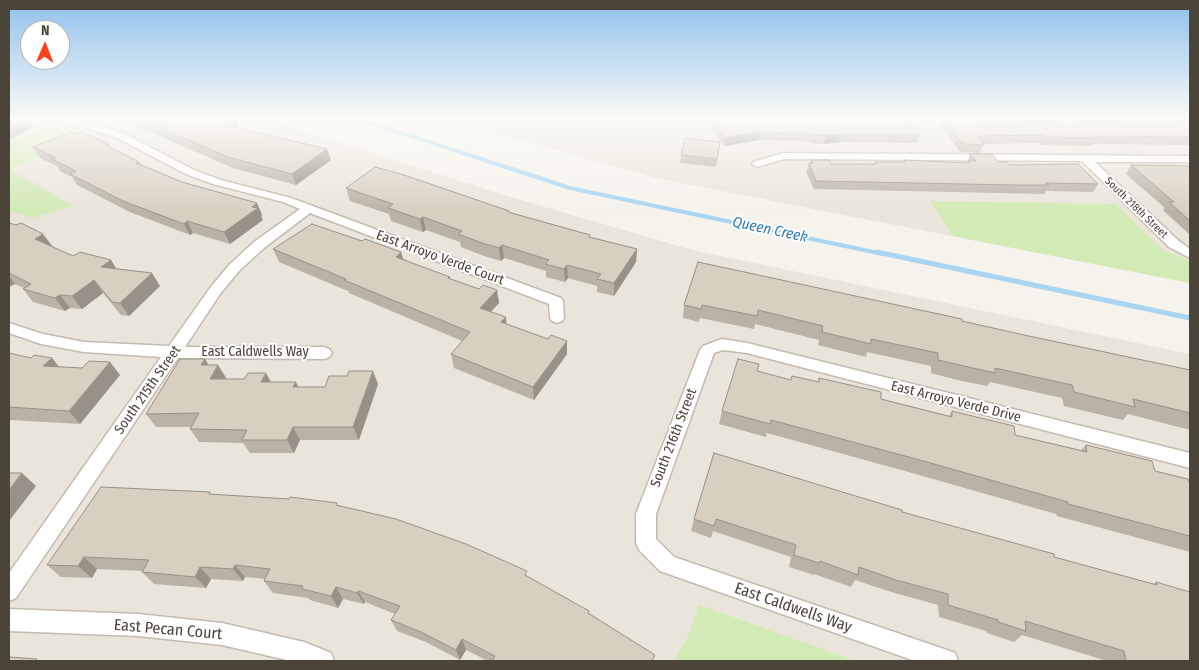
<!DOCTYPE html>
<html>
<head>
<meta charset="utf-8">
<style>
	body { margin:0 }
	#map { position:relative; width:1199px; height:670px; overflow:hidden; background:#f6f3ec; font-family:"Fira Sans Condensed",sans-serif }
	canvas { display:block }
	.frame { position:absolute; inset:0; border:10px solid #4b4439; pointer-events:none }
	.north { position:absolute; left:20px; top:20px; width:50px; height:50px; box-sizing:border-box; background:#fff; border:1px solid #b7b4b0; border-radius:50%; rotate:1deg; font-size:14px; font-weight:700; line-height:20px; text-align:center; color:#4b4439 }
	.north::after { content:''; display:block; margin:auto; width:18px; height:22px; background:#fc3f1d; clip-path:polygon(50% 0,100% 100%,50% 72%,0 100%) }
</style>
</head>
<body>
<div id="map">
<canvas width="1199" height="670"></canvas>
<div class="frame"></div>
<div class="north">N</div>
</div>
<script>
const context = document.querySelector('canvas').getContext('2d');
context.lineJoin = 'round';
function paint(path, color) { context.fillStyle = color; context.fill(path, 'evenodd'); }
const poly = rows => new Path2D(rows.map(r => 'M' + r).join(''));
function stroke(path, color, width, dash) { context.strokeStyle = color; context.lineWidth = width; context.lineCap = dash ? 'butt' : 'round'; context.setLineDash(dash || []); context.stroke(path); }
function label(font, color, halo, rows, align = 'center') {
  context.font = font + ' "Fira Sans Condensed",sans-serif'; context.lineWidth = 4; context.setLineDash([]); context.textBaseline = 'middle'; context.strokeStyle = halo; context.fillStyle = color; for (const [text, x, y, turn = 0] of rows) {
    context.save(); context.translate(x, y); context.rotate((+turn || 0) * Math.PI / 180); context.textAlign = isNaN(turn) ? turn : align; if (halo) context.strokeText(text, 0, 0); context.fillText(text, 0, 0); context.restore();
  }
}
paint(poly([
	[9,118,264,118,504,195,692,250,1190,354,1190,661,9,661],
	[443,118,1190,118,1190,283,656,178]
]), '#eae5da');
paint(poly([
	[55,122,93,133,10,169,73,206,32,218,9,211,9,142],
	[930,201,1116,204,1163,250,1190,261,1190,283,953,236],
	[699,605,856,661,673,661,688,637]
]), '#d2eab5');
stroke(poly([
	[356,118,570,188,883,254]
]), '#a9d4f2', 4);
stroke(poly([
	[877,252,1190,318]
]), '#a9d4f2', 5);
const street = poly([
	[57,118,72,118,123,133,194,170,221,180,291,198,561,298,563,301,564,318,562,321,557,323,552,321,550,318,549,304,310,213,264,248,239,271,220,294,185,347,324,347,329,349,332,353,329,357,324,359,178,358,16,598,9,601,9,573,161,357,84,352,41,344,9,333,9,323,43,334,84,342,169,346,210,288,229,265,254,242,300,209,283,202,213,184,186,174,115,137,59,120,57,118],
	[783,153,1190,156,1190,162,1095,162,1179,241,1190,249,1190,258,1169,247,1082,161,784,159,757,167,752,164,753,162,783,153],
	[722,339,747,343,1190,453,1190,468,747,353,723,350,714,353,656,514,656,539,674,557,947,650,955,653,958,661,915,661,660,571,639,550,636,543,636,514,700,350,703,346,722,339],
	[9,609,138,614,222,623,304,642,331,653,334,661,291,661,222,645,138,636,9,631,9,609]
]);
stroke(street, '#c2bbae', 3);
paint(street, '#fff');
paint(poly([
	[118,118,222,118,236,123,238,128,327,149,331,160,296,185,233,168],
	[717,118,920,135,917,143,840,142,824,144,810,143,809,141,759,140,725,146,711,130,712,122,716,122],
	[1054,118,1079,121,1190,122,1190,145,1094,144,1093,146,1041,145,1040,143,983,144,980,153,960,152,941,126,944,119,1052,121],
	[720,142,716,167,680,163,681,155],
	[33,147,111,148,139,162,141,165,182,182,257,203,262,215,261,216,263,220,230,244,193,233,190,235,130,212,77,185,72,177,60,171,57,166,40,158],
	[970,154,1010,165,1098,184,1093,192,1046,191,1044,194,814,189,806,172,809,163,810,163,811,160,831,164,874,164,875,162,904,162,904,160,967,163],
	[1131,165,1190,166,1190,235,1163,210,1165,208,1126,174],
	[346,188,509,213,590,237,637,249,636,262,614,296,597,292,597,286,568,278,565,282,546,277,546,271,504,258,501,261,484,256,461,247,460,242,426,230,423,232,391,221,389,214,350,201],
	[9,223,52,247,73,256,111,260,116,269,160,286,129,316,121,315,103,293,82,309,70,308,65,311,33,302,23,289,24,288,15,284,9,287],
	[273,249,403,259,450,279,479,289,497,290,499,303,491,312,507,325,548,339,567,341,567,354,534,400,454,368,451,354,462,341,349,293,348,291,279,262],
	[698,262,1024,335,1190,370,1190,430,1128,414,1123,420,1064,406,1062,398,990,382,987,386,957,380,931,373,931,366,867,352,866,357,818,345,819,340,755,324,754,329,700,318,699,322,683,318,684,305],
	[9,353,31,358,52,358,59,367,120,375,80,424,10,420,9,421],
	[205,359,208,365,218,365,226,378,225,379,270,382,298,387,325,387,378,384,359,440,300,440,294,453,250,453,243,443,199,442,190,429,192,427,156,427,146,414],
	[757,372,791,380,818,382,819,378,881,399,949,416,952,411,1015,435,1081,450,1086,445,1190,484,1190,552,1057,516,1056,514,912,473,767,433,766,437,719,424,722,411],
	[212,494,338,505,527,576,589,613,654,661,488,661,466,650,460,660,426,642,397,631,391,620,395,614,365,602,364,604,343,599,338,608,310,600,308,598,273,593,264,581,265,579,245,577,243,581,211,579,206,588,154,584,142,572,143,571,97,569,92,578,61,577,47,565],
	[902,512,1054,557,1153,584,1156,582,1190,661,1107,661,1022,635,1014,642,987,633,986,631,939,617,938,605,888,591,855,580,851,587,814,574,814,575,789,567,791,557,713,531,711,538,691,531,694,519]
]), '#bab2a6');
paint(poly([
	[24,118,28,118,34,127,9,140,9,126],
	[236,123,241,134,230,126],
	[760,132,759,140,725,146,726,138],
	[842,134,840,142,824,144,826,136],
	[327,149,331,160,296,185,292,174],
	[257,203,262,215,261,216,263,220,230,244,224,232],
	[423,217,426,230,423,232,420,219],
	[187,221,193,233,190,235,184,224],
	[43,234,53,247,35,239],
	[502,245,504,258,501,261,499,248],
	[637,249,636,262,614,296,614,283],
	[401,252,405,265,396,257],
	[111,260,119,273,101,267],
	[567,265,568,278,565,282,564,269],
	[152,273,160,286,129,316,120,303],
	[9,276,15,284,9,287],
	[94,280,103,293,82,309,72,296],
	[497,290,499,303,482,321,480,308],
	[60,295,70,308,65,311,55,298],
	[506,317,507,330,501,322],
	[567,341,567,354,534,400,533,387],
	[52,358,63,372,43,366],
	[205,359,213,372,201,365],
	[110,362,120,375,80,424,69,411],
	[218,365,226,378,218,392,210,379],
	[373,371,378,384,359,440,353,427],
	[266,373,273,386,261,382],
	[296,382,302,395,293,387],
	[293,427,300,440,294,453,287,440],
	[22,473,36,486,9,521,9,490],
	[84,557,97,569,92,578,78,566],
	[235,565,245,577,243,581,233,569],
	[200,567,211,579,206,588,195,577],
	[336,587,343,599,338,608,331,596],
	[358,591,365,602,364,604,357,593],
	[462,639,466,650,460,660,456,650]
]), '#979187');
const building = poly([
	[9,118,24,118,9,126,9,118],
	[137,118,222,118,236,123,230,126,327,149,292,174,228,157,137,118],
	[717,118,907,118,920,135,842,134,826,136,812,135,811,134,760,132,726,138,712,122,720,121,717,118],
	[1054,118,1076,118,1079,121,1172,120,1175,122,1190,122,1190,137,1095,136,1098,138,1045,137,1044,135,977,136,984,145,963,144,944,119,1057,121,1054,118],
	[71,132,76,134,80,132,109,144,106,145,139,162,136,163,182,182,257,203,252,207,258,208,224,232,187,221,184,224,123,201,70,174,76,171,52,159,56,158,33,147,71,132],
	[685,138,720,142,717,159,681,155,685,138],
	[970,154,992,154,998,162,1007,162,1010,165,1078,164,1098,184,1046,183,1049,185,1013,185,816,181,809,163,813,163,811,160,829,160,831,164,876,164,875,162,905,162,904,160,969,163,968,161,976,161,970,154],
	[1131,165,1190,166,1190,221,1169,202,1174,202,1131,165],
	[375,167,404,175,509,211,508,212,590,235,589,237,637,249,614,283,597,279,601,274,567,265,564,269,545,264,549,260,502,245,499,248,482,243,458,234,462,231,423,217,420,219,388,208,393,204,346,188,375,167],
	[9,223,16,225,21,223,43,234,35,239,73,256,80,252,111,260,101,267,152,273,120,303,112,302,94,280,72,296,60,295,55,298,23,289,31,284,9,273,9,223],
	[312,224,362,241,365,239,401,252,396,257,450,277,448,278,479,289,483,285,497,290,480,308,506,317,501,322,548,339,551,335,567,341,533,387,451,354,470,332,344,280,346,279,273,249,312,224],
	[698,262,962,319,962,321,1024,335,1190,370,1190,413,1133,399,1135,407,1074,392,1072,385,995,368,995,373,964,366,938,360,938,353,871,339,871,344,851,339,822,332,823,326,758,310,757,316,702,305,701,309,684,305,698,262],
	[9,353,31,358,34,355,52,358,43,366,82,368,89,361,110,362,69,411,9,407,9,353],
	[180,359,205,359,201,365,218,365,210,379,244,379,248,373,266,373,261,382,296,382,293,387,325,387,329,376,347,376,349,371,373,371,353,427,293,427,287,440,242,440,247,430,190,429,199,413,146,414,180,359],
	[738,359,759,364,757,371,791,380,792,376,819,382,819,378,881,392,881,399,952,417,952,411,1014,426,1015,435,1087,452,1086,445,1152,461,1155,471,1188,479,1190,484,1190,536,1068,504,1068,502,920,460,771,420,770,424,722,411,738,359],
	[714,453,902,510,902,512,1054,554,1054,557,1157,585,1156,582,1190,592,1190,661,1126,661,1124,651,1025,621,1026,631,998,622,998,620,948,605,948,594,896,580,859,567,858,575,820,561,819,563,794,555,796,545,716,519,714,526,694,519,714,453],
	[9,473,22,473,9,490,9,473],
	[101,487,210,492,209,494,289,499,290,497,337,503,336,505,396,519,466,544,527,571,525,575,589,611,588,613,655,655,652,661,495,661,493,660,495,656,462,639,456,650,421,632,391,620,400,606,358,591,357,593,336,587,331,596,302,589,303,586,264,581,270,569,235,565,233,569,200,567,195,577,142,572,149,560,84,557,78,566,47,565,101,487],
	[9,657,37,659,35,661,9,661,9,657]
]);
paint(building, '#d8cfc1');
stroke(building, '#979187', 1);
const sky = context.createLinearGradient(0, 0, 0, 212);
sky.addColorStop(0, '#8fc1ec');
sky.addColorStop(0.56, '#fbfaf6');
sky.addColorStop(1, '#fbfaf600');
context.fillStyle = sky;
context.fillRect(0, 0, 1199, 212);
label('11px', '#4b4439', '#fff', [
	["South 218th Street",1136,208,44]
]);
label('14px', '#4b4439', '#fff', [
	["East Arroyo Verde Court",440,258,20],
	["East Caldwells Way",255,352],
	["South 215th Street",148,390,-55],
	["East Arroyo Verde Drive",956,402,14],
	["South 216th Street",674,438,-69]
]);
label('italic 15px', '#2e7ab2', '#fff', [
	["Queen Creek",770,230,12]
]);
label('16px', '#4b4439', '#fff', [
	["East Caldwells Way",793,608,19],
	["East Pecan Court",168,630,5]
]);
</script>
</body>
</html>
